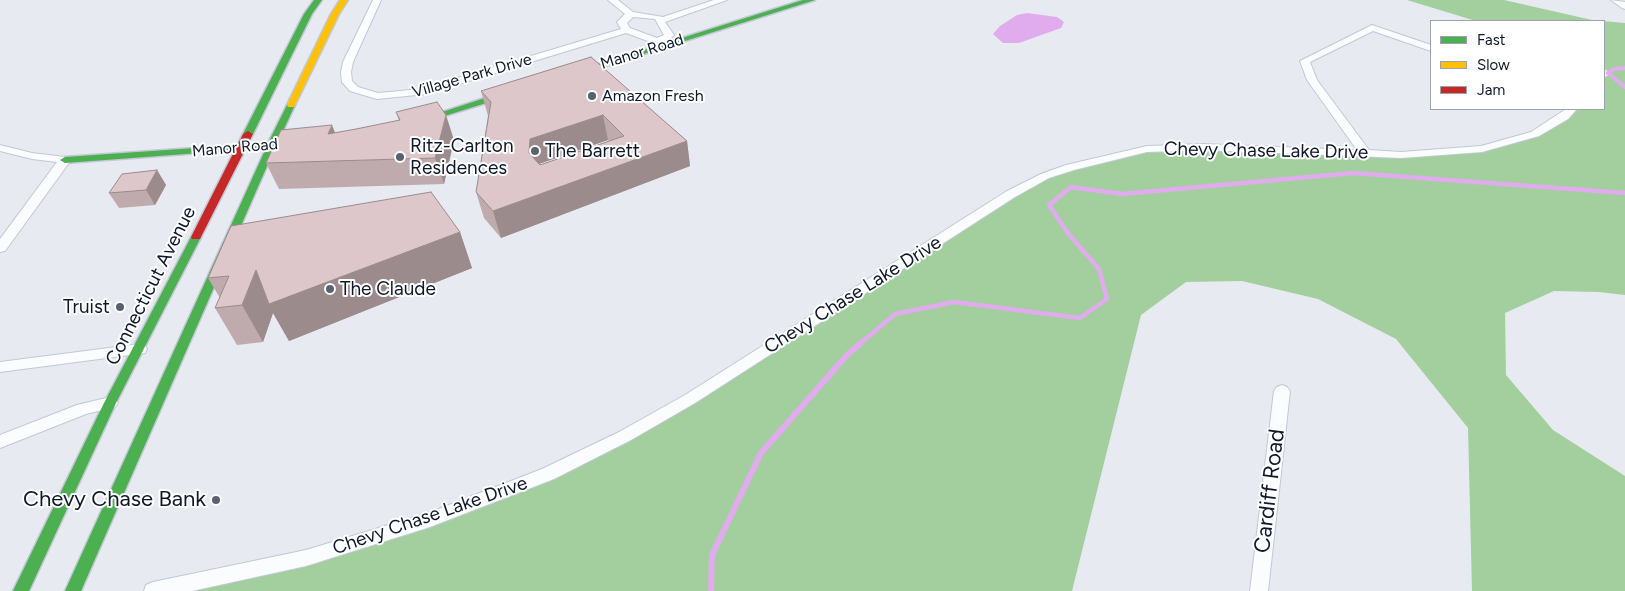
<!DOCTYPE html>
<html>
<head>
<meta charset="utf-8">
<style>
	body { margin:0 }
	#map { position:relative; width:1625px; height:591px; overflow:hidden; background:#e7eaf0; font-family:Figtree,sans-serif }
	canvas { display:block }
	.legend { position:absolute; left:1430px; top:20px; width:175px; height:90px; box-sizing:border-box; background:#fff; border:1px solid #9ea3aa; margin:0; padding:6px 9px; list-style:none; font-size:15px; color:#0d182b }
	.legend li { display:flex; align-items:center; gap:10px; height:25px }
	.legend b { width:25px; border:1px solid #9ea3aa }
</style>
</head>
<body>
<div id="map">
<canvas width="1625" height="591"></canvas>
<ul class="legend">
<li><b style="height:6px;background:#4caf50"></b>Fast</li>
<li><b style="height:6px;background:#ffc107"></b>Slow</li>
<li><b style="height:6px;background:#c62828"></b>Jam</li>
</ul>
</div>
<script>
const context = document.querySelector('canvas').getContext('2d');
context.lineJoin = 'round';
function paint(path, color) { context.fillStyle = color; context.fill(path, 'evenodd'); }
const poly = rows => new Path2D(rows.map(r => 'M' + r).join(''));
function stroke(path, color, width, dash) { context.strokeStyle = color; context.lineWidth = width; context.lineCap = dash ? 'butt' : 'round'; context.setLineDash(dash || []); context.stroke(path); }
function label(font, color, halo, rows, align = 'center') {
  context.font = font + ' Figtree,sans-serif'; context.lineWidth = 4; context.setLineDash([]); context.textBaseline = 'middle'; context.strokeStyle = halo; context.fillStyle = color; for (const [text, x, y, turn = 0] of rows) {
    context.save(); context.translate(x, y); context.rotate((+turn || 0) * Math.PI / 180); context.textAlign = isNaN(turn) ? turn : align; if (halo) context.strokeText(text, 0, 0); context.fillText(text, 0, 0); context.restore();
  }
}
paint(poly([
	[1407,0,1504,0,1592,20,1625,23,1625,295,1599,292,1554,291,1505,313,1506,375,1553,430,1625,476,1625,591,1472,591,1468,428,1396,339,1318,299,1242,281,1186,282,1141,315,1072,591,153,591,430,520,625,436,1045,176,1147,149,1203,147,1401,155,1508,144,1564,117,1572,109,1604,109,1604,78,1612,73,1604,69,1604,21,1476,21]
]), '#a3cf9e');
paint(poly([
	[1027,13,1057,17,1064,22,1061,28,1019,43,1003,43,993,34,1000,26,1017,15]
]), '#e0acee');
stroke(poly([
	[1625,68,1614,69,1608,73,1625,87]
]), '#e0acee', 4);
stroke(poly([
	[861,343,895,314,954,302,1080,318,1107,299,1099,269,1067,232,1049,205,1071,187,1122,194,1353,173,1625,193]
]), '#e0acee', 4.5);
stroke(poly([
	[711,591,712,555,761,453,847,355,862,342]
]), '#e0acee', 6);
const street = poly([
	[373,0,381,0,353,62,351,72,352,81,358,87,378,93,421,89,621,29,617,22,625,14,608,0,618,0,633,12,663,17,714,0,727,0,665,22,674,35,667,42,656,44,626,33,426,94,377,99,350,91,342,82,341,72,343,62,373,0],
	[633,17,655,19,664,35,657,38,630,28,627,23,633,17],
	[1611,0,1625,2,1625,9,1622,8,1611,0],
	[1372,25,1431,45,1431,51,1373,31,1310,62,1317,80,1369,150,1401,152,1481,146,1531,132,1566,109,1577,109,1568,119,1539,136,1482,152,1401,158,1203,150,1147,152,1074,170,1049,178,1015,197,695,403,631,440,554,479,430,527,306,566,192,591,144,591,146,585,153,582,306,550,428,513,542,469,619,432,685,395,1007,191,1041,174,1066,165,1147,146,1203,144,1357,150,1307,80,1300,61,1372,25],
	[0,145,32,153,65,157,71,160,5,251,0,252,0,239,57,162,32,159,0,151,0,145],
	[140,344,145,345,147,349,145,353,0,372,0,362,140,344],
	[1282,385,1287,387,1290,391,1268,591,1250,591,1274,391,1277,387,1282,385],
	[110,397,115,399,118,403,115,407,86,414,0,448,0,435,77,405,110,397]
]);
const fast = poly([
	[314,0,322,0,312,14,253,134,251,136,245,136,243,134,304,14,314,0],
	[803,0,815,0,577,75,570,73,803,0],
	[509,90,513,93,512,95,422,123,416,123,415,121,509,90],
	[291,102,295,105,278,142,290,141,295,144,290,147,275,148,81,591,65,591,266,148,65,163,60,160,65,157,268,143,287,105,291,102],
	[196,234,201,237,116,403,29,591,13,591,104,403,191,237,196,234]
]);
const slow = poly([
	[340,0,348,0,339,14,295,105,294,107,288,107,287,105,331,14,340,0]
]);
const jam = poly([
	[248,131,253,134,201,237,200,239,192,239,191,237,243,134,248,131]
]);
stroke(street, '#c1c8d6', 2);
stroke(fast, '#c1c8d6', 3);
stroke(slow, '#c1c8d6', 3);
stroke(jam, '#c1c8d6', 3);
paint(street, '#fbfcfd');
paint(fast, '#4caf50');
paint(slow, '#ffc107');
paint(jam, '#c62828');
paint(poly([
	[591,57,687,141,690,166,501,238,484,218,476,192,488,116,481,91],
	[608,140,609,141,540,165,539,164],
	[396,112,454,140,444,184,279,189,266,163,335,133,399,121],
	[157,170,166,185,155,205,119,208,109,193],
	[460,232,472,268,289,341,273,313,263,342,237,345,215,308,220,298,208,278]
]), '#bfabae');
paint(poly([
	[446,115,454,140,444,184,435,158],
	[603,115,608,140,536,165,529,153,530,139],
	[332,125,342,150,328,134],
	[687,141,690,166,501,238,493,211],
	[157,170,166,185,155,205,146,190],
	[460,232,472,268,289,341,273,313,263,342,242,305,256,270]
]), '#9b8b8d');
const building = poly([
	[591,57,687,141,493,211,476,192,491,102,481,91,591,57],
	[603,115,624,136,540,165,529,153,530,139,603,115],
	[437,102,446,115,435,158,266,163,281,130,332,125,328,134,356,129,400,120,396,112,437,102],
	[157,170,146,190,109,193,122,174,157,170],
	[431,192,460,232,269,304,256,270,242,305,215,308,229,276,208,278,231,226,431,192]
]);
paint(building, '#dec7ca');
stroke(building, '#9b8b8d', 1);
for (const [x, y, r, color] of [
	[592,96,5,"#596270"],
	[535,151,5,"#596270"],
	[400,157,5,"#596270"],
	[330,289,5,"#596270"],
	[120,307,5,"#596270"],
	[216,500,5,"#596270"]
]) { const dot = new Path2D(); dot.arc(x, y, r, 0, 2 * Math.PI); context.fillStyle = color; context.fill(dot); stroke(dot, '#fff', 2); }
label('16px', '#0d182b', '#fff', [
	["Manor Road",642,52,-17],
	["Village Park Drive",472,76,-16],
	["Manor Road",235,148,-5]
]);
label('16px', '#0d182b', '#fff', [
	["Amazon Fresh",602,96]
], 'left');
label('19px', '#0d182b', '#fff', [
	["Ritz-Carlton",410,146],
	["Residences",410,168],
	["The Barrett",545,151],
	["The Claude",340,289],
	["Truist",110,307,"right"]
], 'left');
label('19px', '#0d182b', '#fff', [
	["Chevy Chase Lake Drive",1266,151,1],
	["Connecticut Avenue",151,286,-63],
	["Chevy Chase Lake Drive",853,295,-32],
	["Chevy Chase Lake Drive",430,516,-19]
]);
label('22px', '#0d182b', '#fff', [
	["Cardiff Road",1270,491,-83]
]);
label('22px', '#0d182b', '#fff', [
	["Chevy Chase Bank",206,500]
], 'right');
</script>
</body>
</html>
